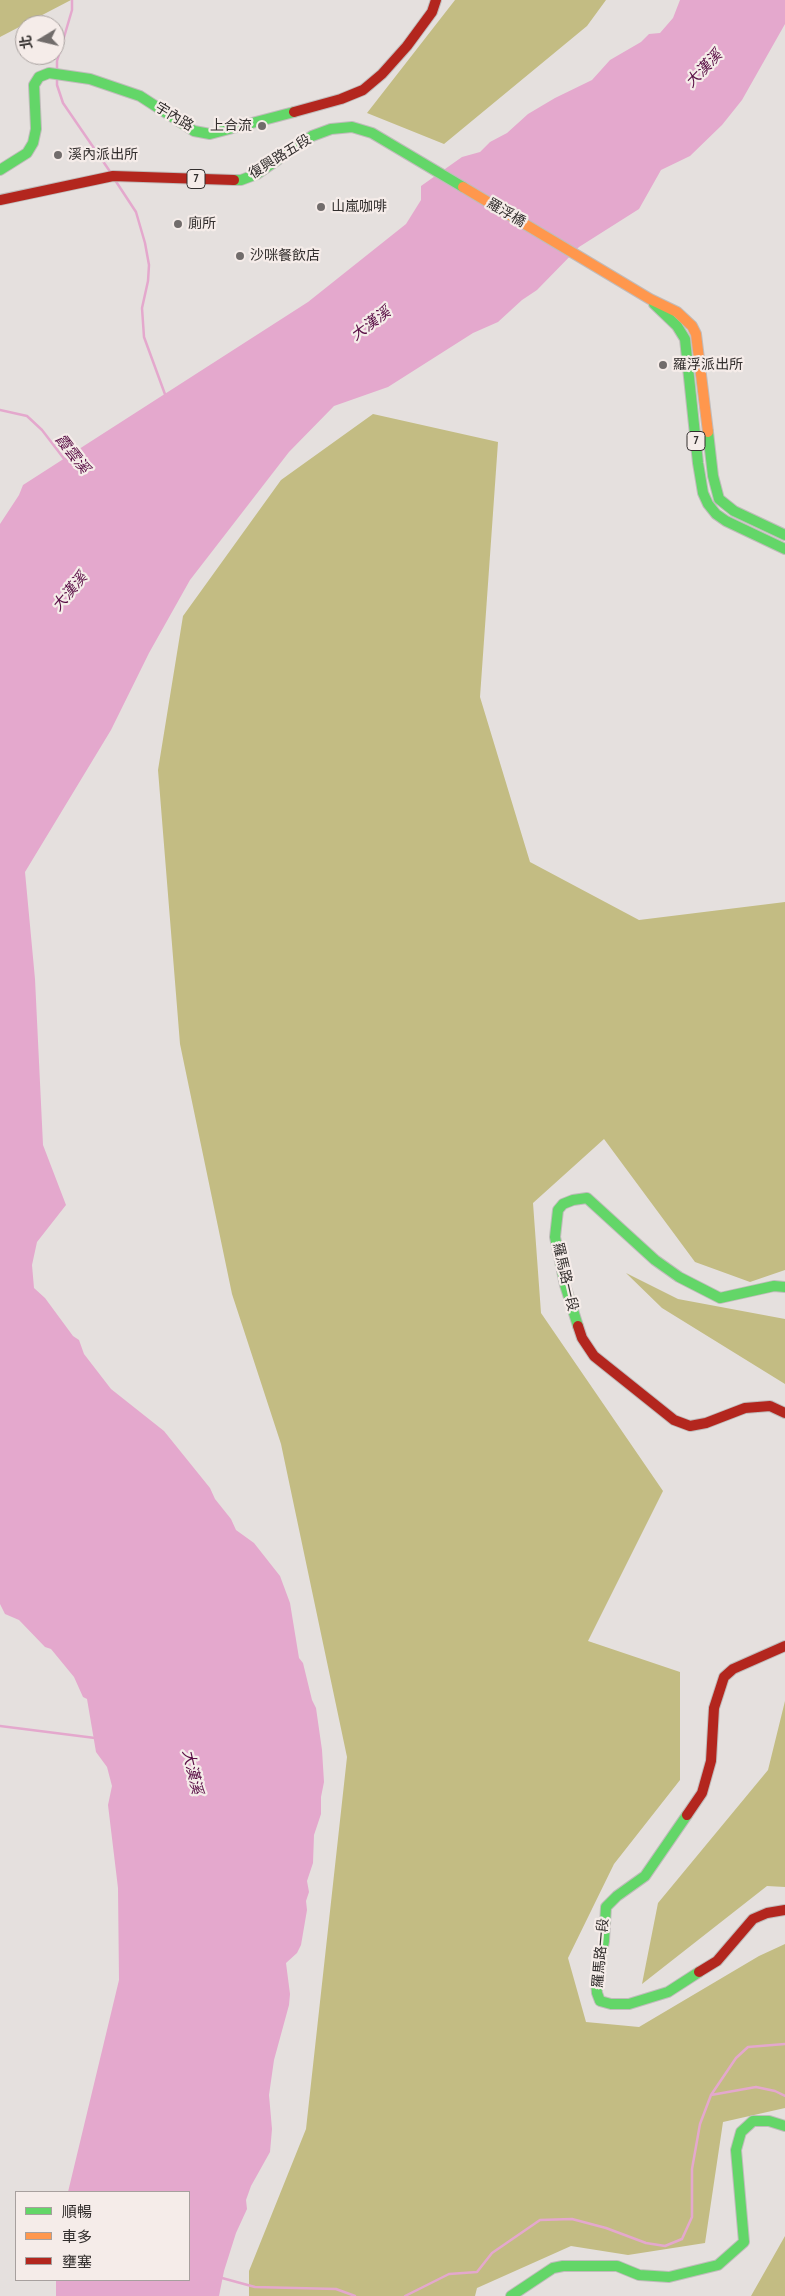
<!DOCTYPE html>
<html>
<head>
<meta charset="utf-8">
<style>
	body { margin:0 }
	#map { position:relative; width:785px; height:2296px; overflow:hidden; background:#e5e0de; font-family:"PT Sans Narrow","Noto Sans TC",sans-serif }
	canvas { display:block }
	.legend { position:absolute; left:15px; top:2191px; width:175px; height:90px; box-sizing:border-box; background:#f5ece9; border:1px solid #a7a09e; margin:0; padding:6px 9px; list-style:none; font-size:15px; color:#322e2d }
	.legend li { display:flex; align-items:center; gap:10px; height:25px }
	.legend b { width:25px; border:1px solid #a7a09e }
	.north { position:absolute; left:15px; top:15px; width:50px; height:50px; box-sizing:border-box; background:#f5ece9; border:1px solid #a7a09e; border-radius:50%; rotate:261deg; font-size:14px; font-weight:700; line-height:20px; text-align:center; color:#322e2d }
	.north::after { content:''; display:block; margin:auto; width:18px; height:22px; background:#716c6b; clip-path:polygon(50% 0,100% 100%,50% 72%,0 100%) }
</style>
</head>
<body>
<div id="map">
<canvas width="785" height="2296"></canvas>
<ul class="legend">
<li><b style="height:6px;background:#63d668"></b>順暢</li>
<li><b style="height:6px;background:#ff974d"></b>車多</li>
<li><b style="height:6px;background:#b3261e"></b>壅塞</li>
</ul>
<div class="north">北</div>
</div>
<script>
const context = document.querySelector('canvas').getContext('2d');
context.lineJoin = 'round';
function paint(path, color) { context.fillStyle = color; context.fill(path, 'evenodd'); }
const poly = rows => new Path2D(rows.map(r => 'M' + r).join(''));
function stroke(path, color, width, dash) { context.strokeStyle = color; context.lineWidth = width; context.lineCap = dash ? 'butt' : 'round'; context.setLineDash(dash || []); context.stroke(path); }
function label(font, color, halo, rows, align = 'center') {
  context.font = font + ' "PT Sans Narrow","Noto Sans TC",sans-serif'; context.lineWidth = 4.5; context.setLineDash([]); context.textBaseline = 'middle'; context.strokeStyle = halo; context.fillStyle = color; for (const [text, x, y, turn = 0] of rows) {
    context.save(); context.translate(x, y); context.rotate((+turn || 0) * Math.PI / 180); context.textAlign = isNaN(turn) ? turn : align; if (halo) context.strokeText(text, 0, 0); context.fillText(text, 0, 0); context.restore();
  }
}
paint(poly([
	[0,0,71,0,0,37],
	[455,0,606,0,587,26,444,144,367,113],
	[373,414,498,442,480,697,530,862,639,920,785,902,785,1270,750,1282,695,1262,604,1139,533,1203,541,1313,663,1491,588,1641,680,1672,680,1780,614,1864,568,1958,586,2022,639,2027,759,1956,785,1944,785,2108,723,2122,705,2243,628,2255,571,2246,477,2288,475,2296,249,2296,249,2271,306,2129,347,1757,281,1444,232,1294,180,1044,158,770,183,616,281,480],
	[626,1273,678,1299,785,1319,785,1384,662,1308],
	[785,1701,785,1887,767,1886,642,1984,658,1903,768,1770],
	[785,2236,785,2296,751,2296]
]), '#c3bc83');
paint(poly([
	[680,0,785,0,785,24,742,100,722,125,690,156,661,170,639,209,579,247,537,290,522,300,498,322,473,333,388,387,334,406,289,452,190,580,149,653,111,730,25,872,35,979,43,1145,66,1205,37,1242,32,1265,34,1288,45,1298,73,1336,79,1340,84,1354,111,1389,164,1431,210,1488,215,1499,231,1519,236,1530,254,1543,280,1576,290,1603,299,1658,303,1663,312,1700,316,1708,322,1750,324,1782,321,1797,321,1814,314,1835,313,1863,307,1881,309,1892,306,1901,307,1910,301,1945,297,1953,286,1963,290,1994,289,2005,274,2060,269,2095,272,2129,270,2152,251,2186,246,2200,247,2209,236,2233,224,2271,219,2296,56,2296,56,2280,189,2280,189,2192,68,2192,119,1980,118,1888,108,1805,112,1786,107,1767,96,1752,87,1699,83,1697,74,1677,51,1649,45,1647,19,1620,5,1614,0,1604,0,524,19,495,23,485,308,302,406,224,421,200,421,186,462,157,480,152,490,142,507,133,528,114,555,98,592,80,610,60,641,42,649,34,660,33,673,18]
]), '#e4a8cd');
stroke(poly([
	[57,71,57,61,72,10,72,0],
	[57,77,57,85,63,103,111,173],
	[115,180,136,212,145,243,149,265,148,281,142,308,144,337,166,397],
	[0,410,27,416,42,430,65,460],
	[0,1726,95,1738],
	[711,2095,756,2087,775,2091,785,2096],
	[222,2278,255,2287,336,2289,355,2296],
	[405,2296,449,2274,477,2272,492,2253,540,2220,572,2219,606,2228,646,2243,665,2246,682,2239,692,2217,692,2169,700,2124,711,2095,736,2058,748,2047,785,2044]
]), '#e4a8cd', 2.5);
const fast = poly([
	[0,170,27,153,33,143,36,129,34,85,39,77,49,73,90,79,140,96,194,131,210,134,294,112],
	[234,180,241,180,257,174,312,136,331,129,352,127,372,133,463,187],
	[654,304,677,326,685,339,698,463,703,493,708,504,716,514,726,521,785,549],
	[708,432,713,476,719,499,734,511,785,535],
	[578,1326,565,1285,555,1237,558,1210,563,1204,573,1200,587,1198,655,1260,679,1277,720,1298,774,1286,785,1287],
	[687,1815,645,1876,617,1896,606,1907,604,1941,596,1981,597,1993,600,2001,611,2004,629,2004,668,1992,699,1972],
	[511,2296,553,2268,563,2266,617,2266,639,2275,669,2277,718,2265,744,2242,736,2150,741,2132,753,2121,769,2121,785,2126]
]);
const slow = poly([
	[463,187,650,299,677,312,692,326,696,334,708,432]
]);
const jam = poly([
	[294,112,341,99,363,90,382,74,407,46,432,12,436,0],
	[0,200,113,176,234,180],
	[578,1326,582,1338,594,1356,674,1420,690,1426,706,1423,745,1408,770,1406,785,1413],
	[687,1815,702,1793,711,1761,714,1708,724,1677,733,1669,785,1646],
	[699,1972,717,1961,753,1919,767,1913,785,1910]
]);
stroke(fast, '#c0bcbb', 12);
stroke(slow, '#c0bcbb', 12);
stroke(jam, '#c0bcbb', 12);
stroke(fast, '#63d668', 10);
stroke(slow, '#ff974d', 10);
stroke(jam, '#b3261e', 10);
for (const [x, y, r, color] of [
	[262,126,5,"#716c6b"],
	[58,155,5,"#716c6b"],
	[321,207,5,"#716c6b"],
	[178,224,5,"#716c6b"],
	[240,256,5,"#716c6b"],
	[663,365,5,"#716c6b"]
]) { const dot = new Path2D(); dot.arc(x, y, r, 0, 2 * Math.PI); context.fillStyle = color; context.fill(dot); stroke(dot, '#f5ece9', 2); }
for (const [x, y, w] of [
	[196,179,18],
	[696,441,18]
]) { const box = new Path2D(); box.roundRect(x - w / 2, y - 9.5, w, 19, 4); context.fillStyle = '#f5ece9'; context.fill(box); stroke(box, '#322e2d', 1); }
label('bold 12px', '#322e2d', null, [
	["7",196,179],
	["7",696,441]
]);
label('14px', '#322e2d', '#f5ece9', [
	["宇內路",174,117,31],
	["復興路五段",280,157,-32],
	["羅浮橋",506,213,31],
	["羅馬路一段",565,1277,77],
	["羅馬路一段",601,1953,-85]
]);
label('14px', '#322e2d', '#f5ece9', [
	["上合流",252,126,"right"],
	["溪內派出所",68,155],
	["山嵐咖啡",331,207],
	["廁所",188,224],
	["沙咪餐飲店",250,256],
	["羅浮派出所",673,365]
], 'left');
label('italic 15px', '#590e45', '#f5ece9', [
	["大漢溪",704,69,-46],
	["大漢溪",371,324,-37],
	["霞雲溪",72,454,52],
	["大漢溪",70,592,-50],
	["大漢溪",192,1772,77]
]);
</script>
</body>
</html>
